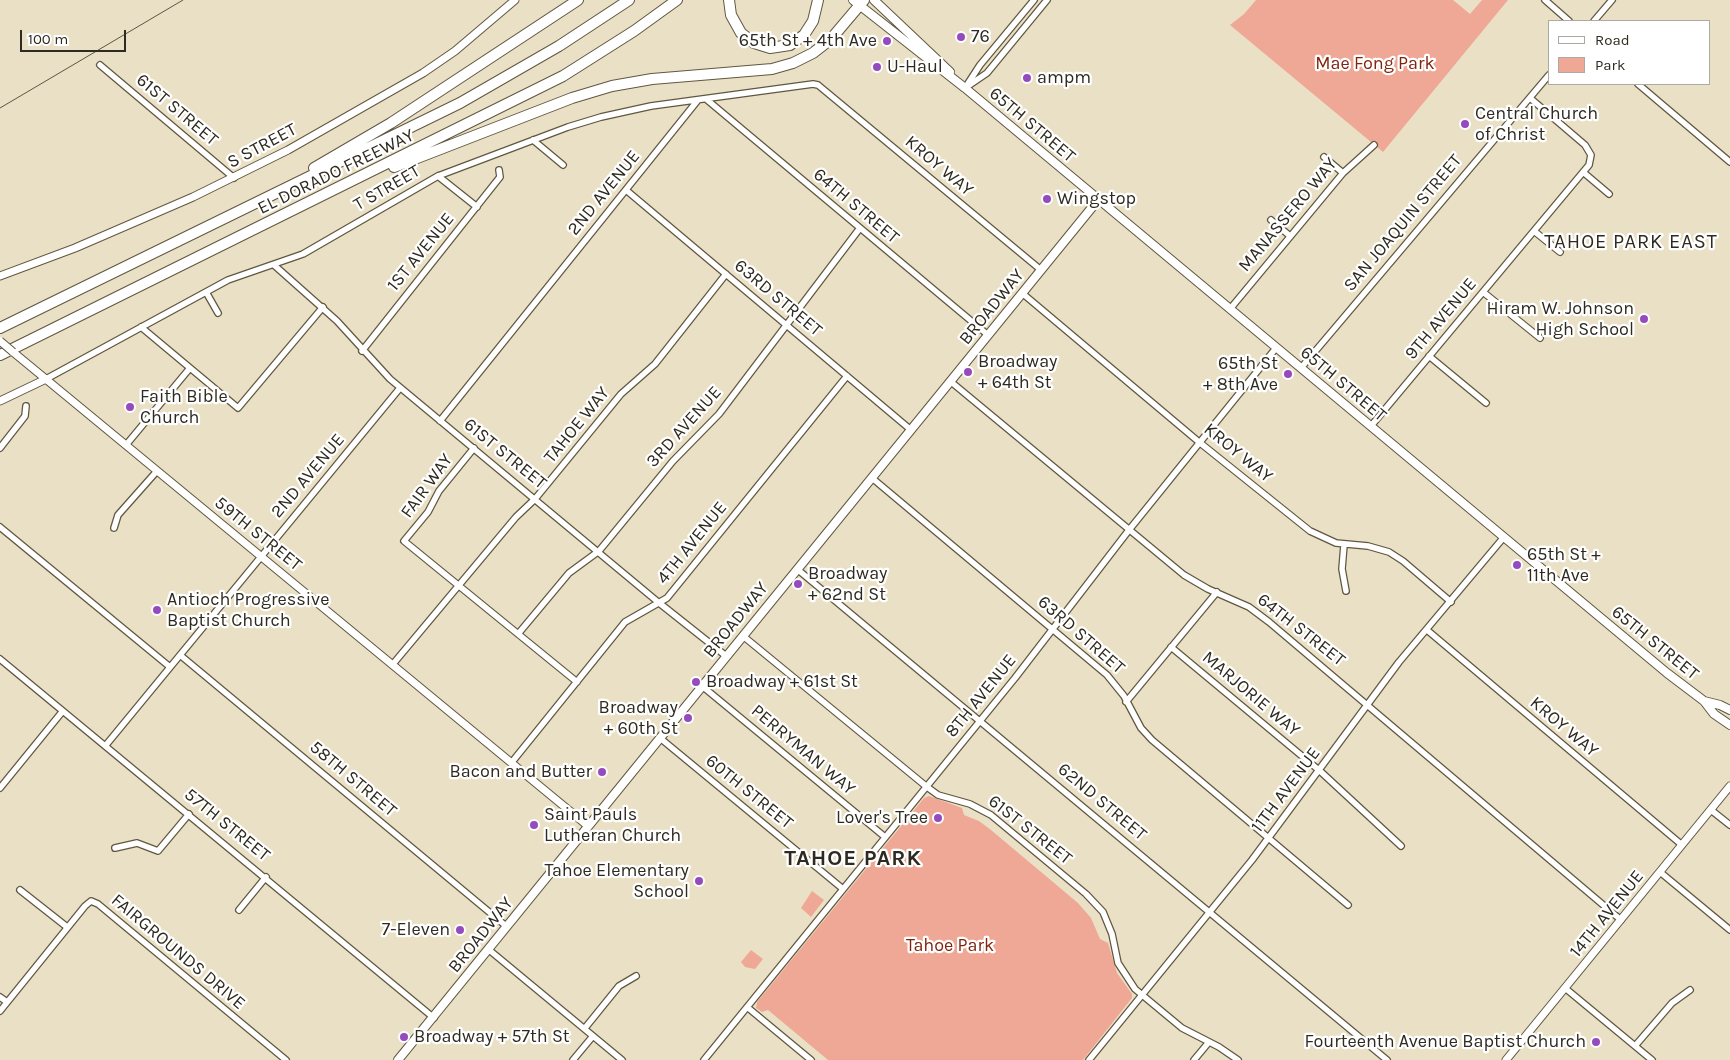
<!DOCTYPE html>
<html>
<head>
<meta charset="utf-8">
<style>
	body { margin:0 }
	#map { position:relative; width:1730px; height:1060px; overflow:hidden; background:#eae0c5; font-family:Karla,sans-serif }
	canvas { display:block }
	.legend { position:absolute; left:1548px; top:20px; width:162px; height:65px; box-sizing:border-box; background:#fff; border:1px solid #abaaa5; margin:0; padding:6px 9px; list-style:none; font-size:15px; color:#2e2a1f }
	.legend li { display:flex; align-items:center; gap:10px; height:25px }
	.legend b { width:25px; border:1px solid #abaaa5 }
	.scale { position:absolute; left:20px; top:30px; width:106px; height:22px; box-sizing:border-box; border:2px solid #2e2a1f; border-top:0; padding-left:6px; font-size:15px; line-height:18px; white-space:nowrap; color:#2e2a1f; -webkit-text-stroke:4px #fff; paint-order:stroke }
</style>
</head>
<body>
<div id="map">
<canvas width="1730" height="1060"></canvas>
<ul class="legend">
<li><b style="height:6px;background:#fff"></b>Road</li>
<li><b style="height:14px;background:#efa896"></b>Park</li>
</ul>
<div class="scale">100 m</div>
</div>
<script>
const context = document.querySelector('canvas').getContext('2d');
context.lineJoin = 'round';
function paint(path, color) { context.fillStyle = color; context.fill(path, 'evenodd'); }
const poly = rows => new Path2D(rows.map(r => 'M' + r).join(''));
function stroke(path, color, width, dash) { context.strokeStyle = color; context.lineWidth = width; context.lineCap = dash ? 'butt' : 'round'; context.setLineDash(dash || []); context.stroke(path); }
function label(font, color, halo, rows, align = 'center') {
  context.font = font + ' Karla,sans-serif'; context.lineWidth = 4.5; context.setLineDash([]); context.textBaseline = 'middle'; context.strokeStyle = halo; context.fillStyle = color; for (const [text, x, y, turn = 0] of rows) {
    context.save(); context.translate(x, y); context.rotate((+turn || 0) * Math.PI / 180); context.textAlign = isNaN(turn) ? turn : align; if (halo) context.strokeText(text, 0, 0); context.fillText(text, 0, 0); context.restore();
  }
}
paint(poly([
	[1256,0,1453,0,1470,14,1482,0,1508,0,1383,152,1230,25,1244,14],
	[929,796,962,808,964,815,979,821,991,830,1078,903,1091,918,1100,939,1108,943,1117,973,1132,994,1132,998,1083,1060,828,1060,768,1010,762,1012,756,1008,757,1002,924,798],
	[812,891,824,900,811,917,801,908],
	[751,950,763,959,755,969,745,967,741,962]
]), '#efa896');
const minor = poly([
	[1545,0,1569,21],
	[1594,21,1612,0],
	[100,65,234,178],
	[1638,84,1730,162],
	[967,85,980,65,1034,0],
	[965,88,987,73,1047,0],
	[706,99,988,335],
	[533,140,563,165],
	[1324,157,1343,173],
	[1583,172,1609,194],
	[438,176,477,207],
	[626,190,911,430],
	[1271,220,1290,236],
	[1534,231,1560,252],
	[274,265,337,321,390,379,658,602,726,656],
	[206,292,218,313],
	[1483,292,1540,338],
	[1022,293,1199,442,1310,531,1336,543,1368,546,1389,552,1403,561,1451,602],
	[1230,309,1343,173,1374,145],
	[141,327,238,408,323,307],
	[362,351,500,177,499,170],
	[1429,356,1486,403],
	[1301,368,1549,75],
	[46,379,228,280,303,254,438,176,568,127,601,117,651,106,813,84,818,85,1041,270],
	[950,381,1184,575,1208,589,1249,607,1269,622,1621,920],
	[440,421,698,100],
	[1371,426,1589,165,1591,155,1585,145,1530,98],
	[126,445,190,368],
	[0,448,25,416,26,406],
	[474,448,439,491,428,512,404,541,577,682],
	[872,478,1107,675,1124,696,1141,728,1152,740,1348,905],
	[0,527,170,667],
	[114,528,118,515,157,471],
	[1344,545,1342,569,1346,591],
	[797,569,1387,1060],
	[1427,630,1682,845],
	[518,634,569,573,599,551,673,461,719,414,860,228],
	[743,636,927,787,938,795,970,804,991,815,1086,894,1103,912,1112,934,1118,963,1135,989,1182,1028,1219,1047,1238,1060],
	[1171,647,1320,771,1401,846],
	[180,655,506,926],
	[0,659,434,1018],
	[393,664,516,517,535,499,621,394,655,364,726,274],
	[702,686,885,837],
	[1126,702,1217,592],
	[660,738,843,889],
	[106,745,400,388],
	[512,762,625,622,667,598,847,376],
	[0,788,62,712],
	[1711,810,1730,825],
	[115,848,137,843,158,851,189,814],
	[1660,872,1730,930],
	[20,890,67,927],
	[239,910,266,877],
	[488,949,622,1060],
	[1565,988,1652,1060],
	[0,997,7,1002],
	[747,1007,811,1060],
	[0,1011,85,906,91,901,98,904,286,1060],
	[585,1028,619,986,636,976],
	[1635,1046,1672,1003,1690,990],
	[573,1060,593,1036],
	[704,1060,1015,678,1129,530,1276,348],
	[1089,1060,1252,860,1399,662,1504,537],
	[1194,1060,1209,1042]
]);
const tertiary = poly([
	[0,276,75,248,193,197,288,150,423,73,455,51,515,0],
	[13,352,588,826],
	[0,401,46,379],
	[1506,1060,1730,786]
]);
const secondary = poly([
	[853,0,965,88,1667,673,1704,701,1714,714,1730,725],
	[874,0,950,72],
	[1704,701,1720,705,1730,710],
	[398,1060,1098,200]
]);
const motorway = poly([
	[729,0,731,15,741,33,754,43,770,48,790,45,804,35,813,21,818,0],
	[394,167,572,98,612,86,652,79,772,69,793,63,813,53,831,39,864,0],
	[314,168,391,123,578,0],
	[0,328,460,103,559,46,629,0],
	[0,355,563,76,634,31,677,0]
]);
stroke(minor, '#605740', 8);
stroke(tertiary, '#605740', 9);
stroke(secondary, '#605740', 10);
stroke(motorway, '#605740', 12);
stroke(minor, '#fff', 5.5);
stroke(tertiary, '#fff', 7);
stroke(secondary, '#fff', 8);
stroke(motorway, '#fff', 10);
stroke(poly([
	[0,108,183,0]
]), '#5a5546', 1);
const tertiaryBridge = poly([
	[0,341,13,352]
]);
stroke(tertiaryBridge, '#605740', 9, []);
stroke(tertiaryBridge, '#fff', 7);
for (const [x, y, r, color] of [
	[961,37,5,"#954bbd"],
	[887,41,5,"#954bbd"],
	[877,67,5,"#954bbd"],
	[1027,78,5,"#954bbd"],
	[1465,124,5,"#954bbd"],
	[1047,199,5,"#954bbd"],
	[1644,319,5,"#954bbd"],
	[968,372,5,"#954bbd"],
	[1288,374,5,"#954bbd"],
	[130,407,5,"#954bbd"],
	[1517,565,5,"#954bbd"],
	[798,584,5,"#954bbd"],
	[157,610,5,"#954bbd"],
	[696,682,5,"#954bbd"],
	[688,718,5,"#954bbd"],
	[602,772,5,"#954bbd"],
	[938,818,5,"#954bbd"],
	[534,825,5,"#954bbd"],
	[699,881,5,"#954bbd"],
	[460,930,5,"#954bbd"],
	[404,1037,5,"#954bbd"],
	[1596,1042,5,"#954bbd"]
]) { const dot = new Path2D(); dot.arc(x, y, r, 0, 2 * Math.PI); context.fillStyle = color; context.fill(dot); stroke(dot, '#fff', 2); }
label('18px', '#2e2a1f', '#fff', [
	["76",971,37],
	["65th St + 4th Ave",877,41,"right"],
	["U-Haul",887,67],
	["ampm",1037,78],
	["Central Church",1475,114],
	["of Christ",1475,135],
	["Wingstop",1057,199],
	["Hiram W. Johnson",1634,309,"right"],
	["High School",1634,330,"right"],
	["Broadway",978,362],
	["+ 64th St",978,383],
	["65th St",1278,364,"right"],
	["+ 8th Ave",1278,385,"right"],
	["Faith Bible",140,397],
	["Church",140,418],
	["65th St +",1527,555],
	["11th Ave",1527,576],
	["Broadway",808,574],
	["+ 62nd St",808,595],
	["Antioch Progressive",167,600],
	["Baptist Church",167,621],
	["Broadway + 61st St",706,682],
	["Broadway",678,708,"right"],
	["+ 60th St",678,729,"right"],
	["Bacon and Butter",592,772,"right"],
	["Saint Pauls",544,815],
	["Lutheran Church",544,836],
	["Lover's Tree",928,818,"right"],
	["Tahoe Elementary",689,871,"right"],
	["School",689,892,"right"],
	["7-Eleven",450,930,"right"],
	["Broadway + 57th St",414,1037],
	["Fourteenth Avenue Baptist Church",1586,1042,"right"]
], 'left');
label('18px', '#81240d', '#fff', [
	["Mae Fong Park",1375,64],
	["Tahoe Park",950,946]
]);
label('18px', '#2e2a1f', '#fff', [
	["61ST STREET",177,110,40],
	["65TH STREET",1032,125,40],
	["S STREET",262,146,-28],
	["KROY WAY",939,166,40],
	["EL DORADO FREEWAY",336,172,-26],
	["T STREET",387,188,-30],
	["2ND AVENUE",604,193,-51],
	["64TH STREET",856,206,40],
	["MANASSERO WAY",1288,215,-50],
	["SAN JOAQUIN STREET",1403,223,-50],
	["1ST AVENUE",421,252,-51],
	["63RD STREET",778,298,40],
	["BROADWAY",992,307,-51],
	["9TH AVENUE",1441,319,-50],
	["65TH STREET",1343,384,40],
	["TAHOE WAY",577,425,-51],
	["3RD AVENUE",684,427,-48],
	["KROY WAY",1238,453,39],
	["61ST STREET",505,454,39],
	["2ND AVENUE",308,476,-50],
	["FAIR WAY",427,486,-54],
	["59TH STREET",258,534,39],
	["4TH AVENUE",692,543,-51],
	["BROADWAY",736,620,-51],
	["64TH STREET",1301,630,38],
	["63RD STREET",1081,635,41],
	["65TH STREET",1655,643,39],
	["MARJORIE WAY",1251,694,40],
	["8TH AVENUE",981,696,-51],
	["KROY WAY",1564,727,40],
	["PERRYMAN WAY",803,750,40],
	["58TH STREET",353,779,40],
	["11TH AVENUE",1286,790,-53],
	["60TH STREET",749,792,39],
	["62ND STREET",1102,802,40],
	["57TH STREET",227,825,39],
	["61ST STREET",1030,830,38],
	["14TH AVENUE",1607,914,-51],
	["BROADWAY",481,935,-51],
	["FAIRGROUNDS DRIVE",178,952,40]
]);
context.letterSpacing = '1px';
label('20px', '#2e2a1f', '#fff', [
	["TAHOE PARK EAST",1631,242]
]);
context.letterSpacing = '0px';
context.letterSpacing = '1px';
label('bold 22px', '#2e2a1f', '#fff', [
	["TAHOE PARK",853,859]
]);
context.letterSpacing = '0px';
</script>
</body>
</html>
